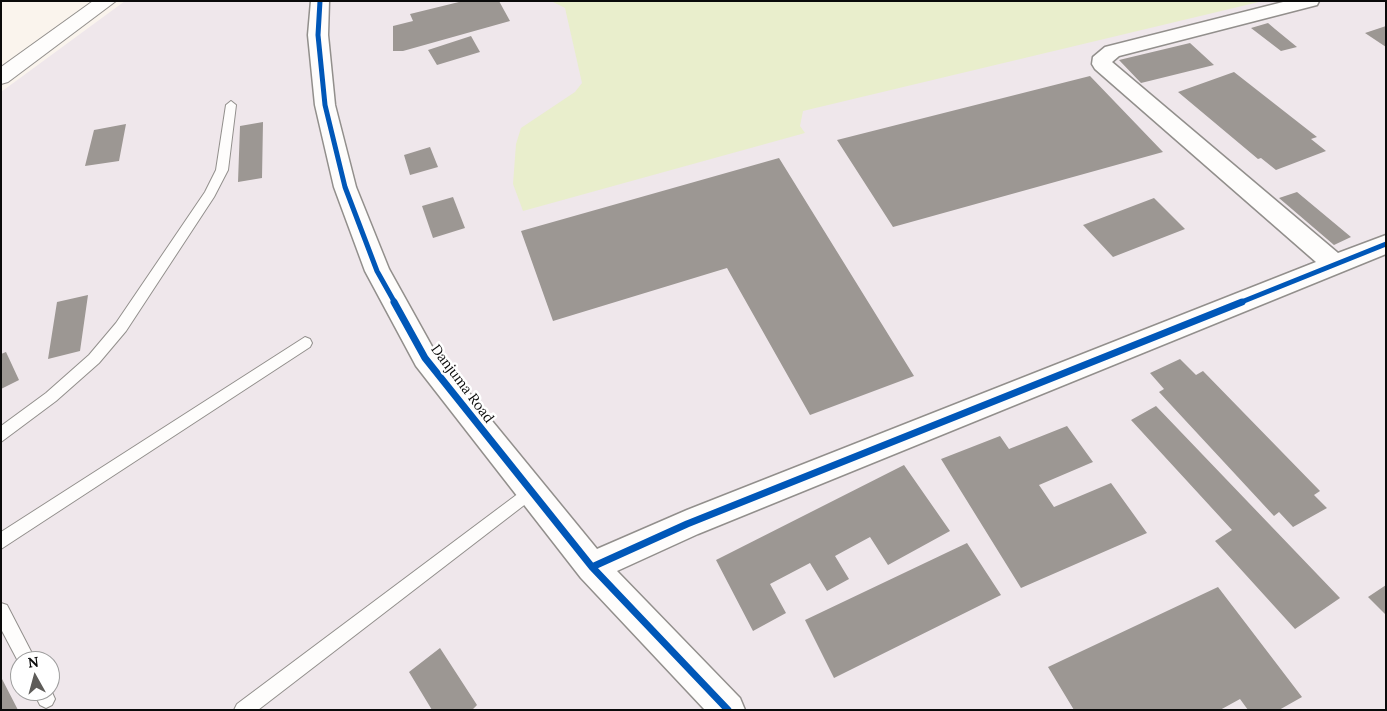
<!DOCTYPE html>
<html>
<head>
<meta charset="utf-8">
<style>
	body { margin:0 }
	#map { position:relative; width:1387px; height:711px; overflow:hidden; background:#faf4ed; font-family:Lora,serif }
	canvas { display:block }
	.frame { position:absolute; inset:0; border:2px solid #0a0a0a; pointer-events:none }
	.north { position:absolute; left:10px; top:651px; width:50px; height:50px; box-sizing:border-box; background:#fff; border:1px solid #9d9d9d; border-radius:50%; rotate:353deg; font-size:14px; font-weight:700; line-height:20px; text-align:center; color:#0a0a0a }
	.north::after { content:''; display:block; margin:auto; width:18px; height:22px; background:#5e5c59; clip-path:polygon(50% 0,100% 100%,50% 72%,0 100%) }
</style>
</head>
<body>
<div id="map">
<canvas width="1387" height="711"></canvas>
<div class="frame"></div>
<div class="north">N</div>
</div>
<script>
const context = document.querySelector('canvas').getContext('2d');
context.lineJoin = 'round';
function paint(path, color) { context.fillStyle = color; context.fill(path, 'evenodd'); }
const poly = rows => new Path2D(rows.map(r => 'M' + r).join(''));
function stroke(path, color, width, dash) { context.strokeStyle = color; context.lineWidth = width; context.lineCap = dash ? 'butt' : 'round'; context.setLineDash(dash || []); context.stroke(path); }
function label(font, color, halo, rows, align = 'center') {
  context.font = font + ' Lora,serif'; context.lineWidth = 5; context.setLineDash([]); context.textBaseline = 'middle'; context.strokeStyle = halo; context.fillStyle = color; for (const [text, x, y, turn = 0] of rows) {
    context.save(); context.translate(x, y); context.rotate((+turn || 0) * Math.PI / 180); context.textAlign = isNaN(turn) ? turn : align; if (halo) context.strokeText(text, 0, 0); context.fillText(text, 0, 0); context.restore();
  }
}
paint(poly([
	[125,1,1386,1,1386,710,1,710,1,92],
	[20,661,50,661,50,691,20,691]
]), '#efe7eb');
paint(poly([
	[551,1,1263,1,803,111,800,126,805,133,523,211,513,184,516,144,521,128,575,92,582,83,565,8]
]), '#e9eecc');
paint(poly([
	[463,1,499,1,510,21,403,51,393,51,393,26,413,21,410,14],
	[1268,23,1275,29,1297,47,1281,51,1251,28],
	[1386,26,1386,47,1365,33],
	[471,36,480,52,437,65,428,50],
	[1190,43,1214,65,1141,83,1119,60],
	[1234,72,1317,137,1311,139,1326,151,1276,170,1261,158,1258,159,1178,92],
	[1090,76,1163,152,893,227,837,140],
	[263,122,262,178,238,182,240,126],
	[126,124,119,161,85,166,94,130],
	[430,147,438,167,410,175,404,155],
	[779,158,914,376,810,415,727,268,553,321,521,231],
	[1297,192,1351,237,1334,245,1279,198],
	[453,197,465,228,433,238,422,206],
	[1154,198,1185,229,1113,257,1083,225],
	[88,295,80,351,48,359,57,302],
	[6,352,19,380,1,389,1,354],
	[1180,359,1196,375,1203,371,1320,491,1314,495,1327,508,1293,527,1279,512,1274,516,1159,392,1164,389,1150,373],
	[1156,406,1340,598,1295,629,1215,541,1232,530,1131,420],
	[1067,426,1093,462,1039,485,1054,507,1111,483,1147,533,1021,588,941,459,1000,436,1009,449],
	[904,465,950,531,888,565,870,537,835,556,849,579,827,591,810,563,770,584,786,613,753,631,716,560],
	[967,543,1001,595,834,678,805,620],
	[1386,585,1386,615,1368,597],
	[1218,587,1302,697,1279,710,1248,710,1240,699,1220,710,1074,710,1048,667],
	[440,648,477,705,472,710,432,710,409,672],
	[1,677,18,710,1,710]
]), '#9c9793');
const service = poly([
	[231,101,236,105,228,170,214,197,126,331,99,363,56,401,1,442,1,426,46,393,89,355,116,323,205,192,216,170,226,105,231,101],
	[305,337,310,339,312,343,310,347,1,549,1,532,305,337],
	[531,484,536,486,539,491,536,496,258,710,234,710,237,704,531,484],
	[1,603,7,605,36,661,20,661,20,665,1,629,1,603],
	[50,688,55,699,52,705,46,708,40,705,33,691,50,691,50,688]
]);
const minor = poly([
	[311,1,329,1,328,35,335,105,356,187,389,269,434,350,597,549,687,510,1316,262,1095,69,1092,64,1093,57,1105,47,1287,1,1319,1,1317,5,1119,56,1112,62,1338,253,1386,235,1386,254,698,534,617,571,740,698,745,710,705,710,581,578,416,366,365,271,334,187,315,105,308,35,311,1]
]);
const tertiary = poly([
	[93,1,116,1,8,82,1,84,1,67,93,1]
]);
stroke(service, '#928f8c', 2);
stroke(minor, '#928f8c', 3);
stroke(tertiary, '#928f8c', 2);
paint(service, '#fefdfc');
paint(minor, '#fefdfc');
paint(tertiary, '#fefdfc');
stroke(poly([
	[320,1,318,35,325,105,345,187,377,271,395,303],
	[1239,303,1386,244]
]), '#0057b8', 5);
stroke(poly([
	[394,302,425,358,592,567,728,710],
	[592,567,687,524,1242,302]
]), '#0057b8', 7);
label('14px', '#0a0a0a', '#fff', [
	["Danjuma Road",462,384,53]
]);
</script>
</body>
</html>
